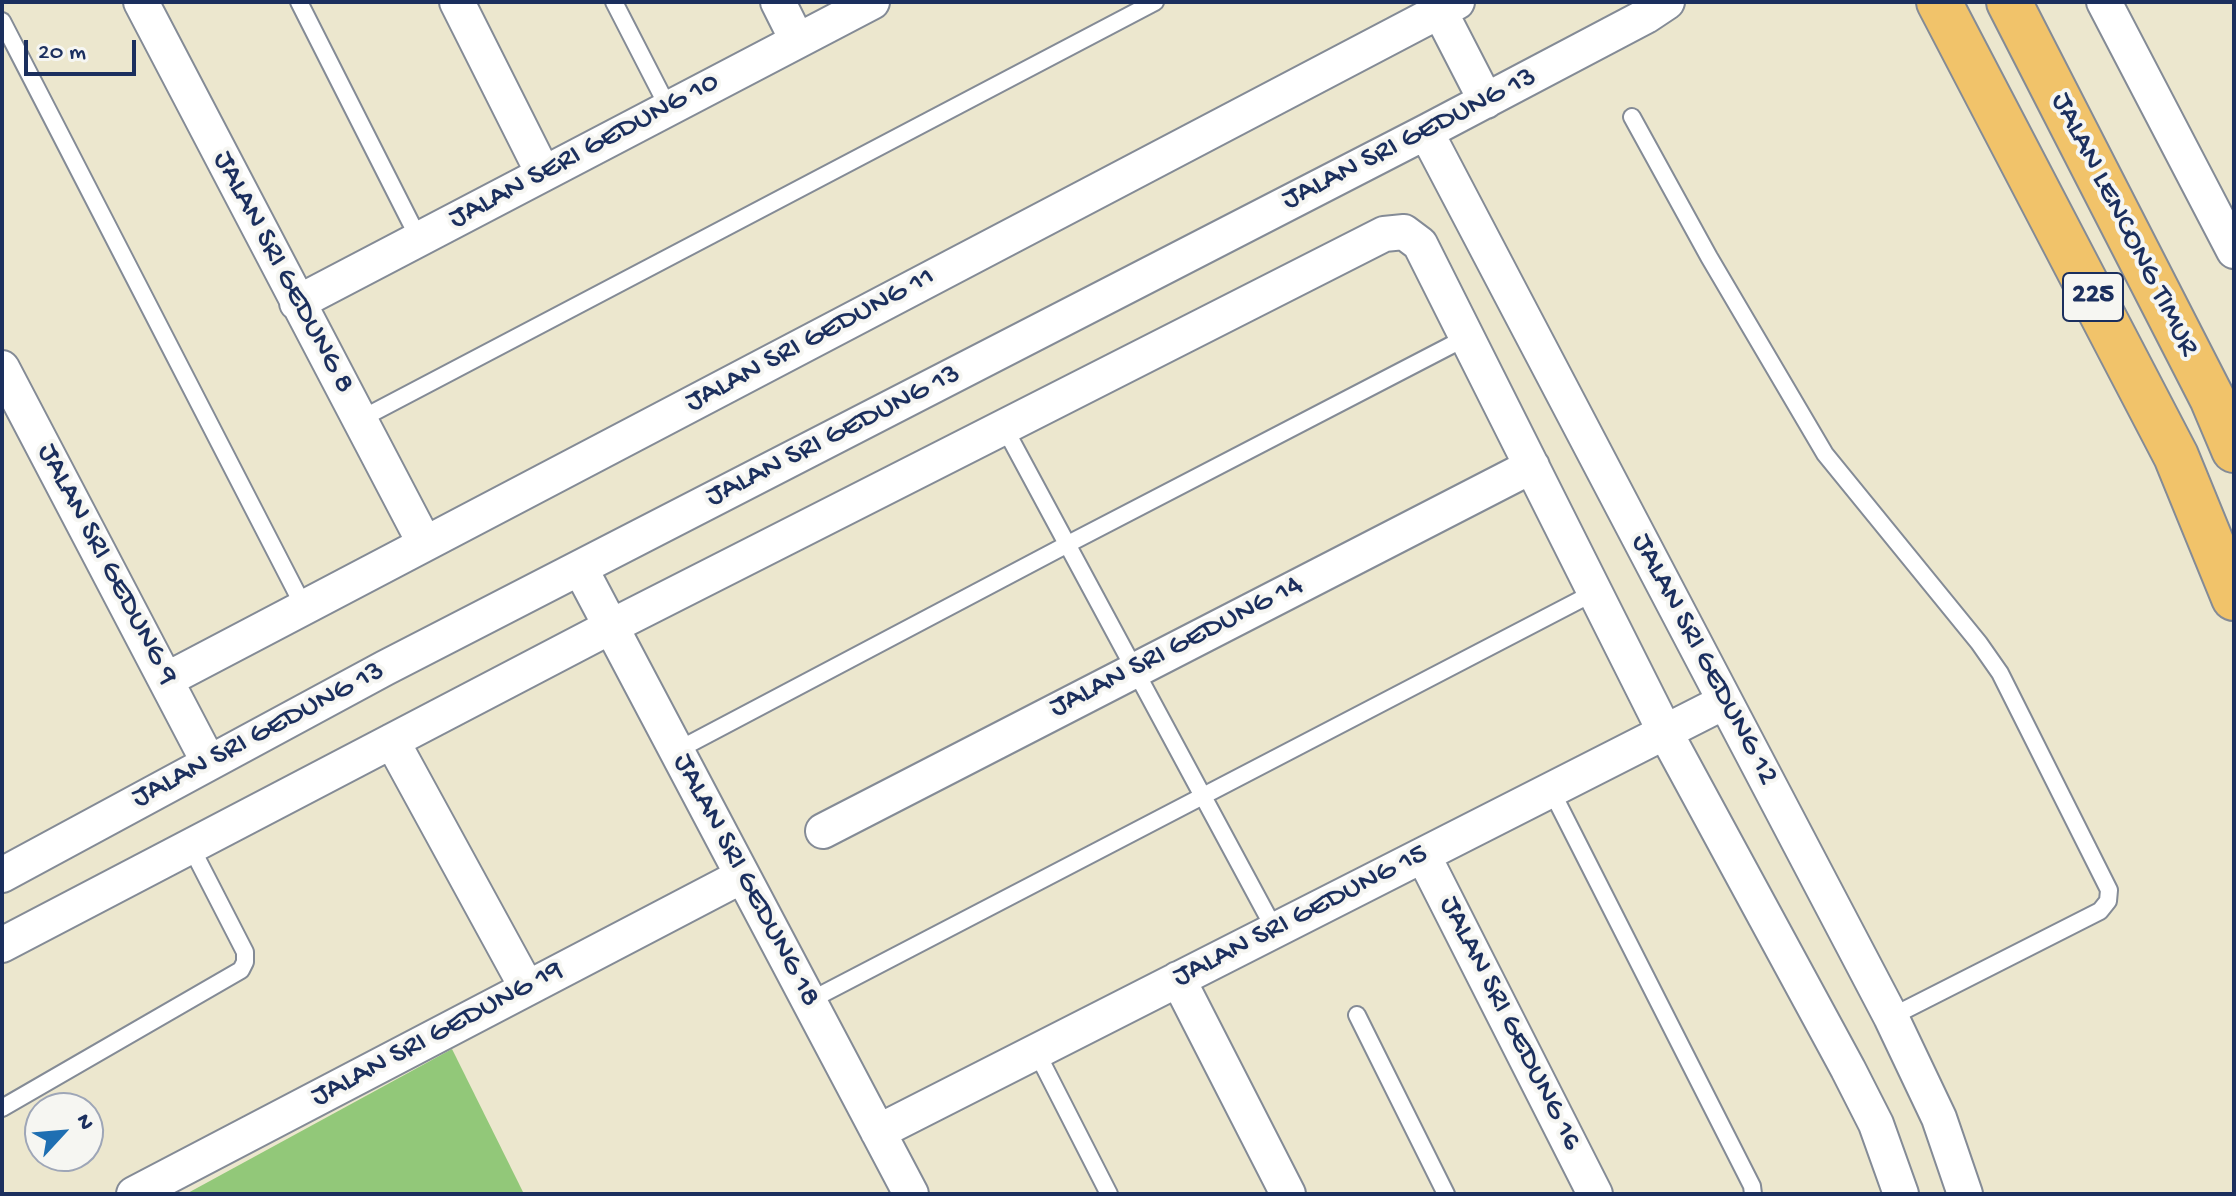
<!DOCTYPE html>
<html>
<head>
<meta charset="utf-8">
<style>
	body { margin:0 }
	#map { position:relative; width:2236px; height:1196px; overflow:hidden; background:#ece7ce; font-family:"Gochi Hand",sans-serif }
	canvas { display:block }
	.frame { position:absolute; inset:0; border:4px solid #1b2f5e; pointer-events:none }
	.north { position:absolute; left:24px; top:1092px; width:80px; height:80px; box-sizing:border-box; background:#f6f6f2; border:2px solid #9ea6b7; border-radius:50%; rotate:64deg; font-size:22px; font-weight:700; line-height:32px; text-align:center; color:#1b2f5e }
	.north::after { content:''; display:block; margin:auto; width:28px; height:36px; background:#1f6fb2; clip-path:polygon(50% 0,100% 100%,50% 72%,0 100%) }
	.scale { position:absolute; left:24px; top:40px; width:112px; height:36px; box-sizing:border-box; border:4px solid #1b2f5e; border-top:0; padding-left:10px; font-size:24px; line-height:28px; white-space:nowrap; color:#1b2f5e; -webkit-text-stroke:6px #f6f6f2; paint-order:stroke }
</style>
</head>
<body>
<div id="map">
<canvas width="2236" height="1196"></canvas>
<div class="frame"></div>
<div class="north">N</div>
<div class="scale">20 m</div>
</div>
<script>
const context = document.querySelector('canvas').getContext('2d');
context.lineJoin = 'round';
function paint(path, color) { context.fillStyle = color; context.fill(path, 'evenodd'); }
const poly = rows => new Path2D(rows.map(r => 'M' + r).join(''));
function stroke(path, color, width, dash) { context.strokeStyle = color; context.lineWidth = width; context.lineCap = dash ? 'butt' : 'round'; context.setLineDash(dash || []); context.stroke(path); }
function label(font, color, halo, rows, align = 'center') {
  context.font = font + ' "Gochi Hand",sans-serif'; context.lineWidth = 8; context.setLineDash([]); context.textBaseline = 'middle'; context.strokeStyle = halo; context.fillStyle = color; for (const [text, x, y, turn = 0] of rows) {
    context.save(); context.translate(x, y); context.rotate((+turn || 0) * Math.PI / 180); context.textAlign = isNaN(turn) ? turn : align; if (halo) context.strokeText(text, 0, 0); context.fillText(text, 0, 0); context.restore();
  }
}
paint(poly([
	[452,1049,524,1194,186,1194]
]), '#92c879');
const lane = poly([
	[299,2,419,239],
	[614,2,669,109],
	[2,21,304,607],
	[1632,117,1709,257,1825,454,1979,643,2000,673,2109,890,2108,901,2100,911,1891,1017],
	[359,420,1155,2],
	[1004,427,1275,930],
	[676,751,1068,544,1467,337],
	[1551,790,1752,1186,1753,1194],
	[809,1001,1595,592],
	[1357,1015,1446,1194],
	[1036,1051,1109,1194],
	[2,1108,241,970,245,962,245,952,191,847]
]);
const street = poly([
	[141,2,425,544],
	[457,2,543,173],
	[778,2,797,40],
	[1435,2,1486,101],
	[2104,2,2234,251],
	[1426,132,1891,1017,1939,1118,1965,1194],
	[297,303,872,2],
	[2,368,209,763],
	[580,568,911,1194],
	[166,680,1457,2],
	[392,741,527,988],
	[823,831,1532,466],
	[1423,855,1595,1194],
	[2,875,385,668,1426,132,1646,16,1667,2],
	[2,945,610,627,1004,427,1384,234,1404,232,1420,244,1665,732,1848,1069,1876,1124,1901,1194],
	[1178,979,1288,1194],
	[878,1132,1724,702],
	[134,1194,742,876]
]);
const highway = poly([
	[1939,2,2176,456,2234,598],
	[2009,2,2212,398,2234,450]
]);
stroke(lane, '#848b96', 20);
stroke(street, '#848b96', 38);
stroke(highway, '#848b96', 48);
stroke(lane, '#fff', 16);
stroke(street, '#fff', 34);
stroke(highway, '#f1c36a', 44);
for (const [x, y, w] of [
	[2093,297,60]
]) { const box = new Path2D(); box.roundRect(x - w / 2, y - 24, w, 48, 6); context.fillStyle = '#f6f6f2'; context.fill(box); stroke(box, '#1b2f5e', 2); }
label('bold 28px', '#1b2f5e', null, [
	["225",2093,297]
]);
label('30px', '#1b2f5e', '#f6f6f2', [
	["JALAN SRI GEDUNG 13",1410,140,-27],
	["JALAN SERI GEDUNG 10",585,152,-28],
	["JALAN LENCONG TIMUR",2123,225,63],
	["JALAN SRI GEDUNG 8",282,273,62],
	["JALAN SRI GEDUNG 11",811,341,-28],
	["JALAN SRI GEDUNG 13",834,437,-27],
	["JALAN SRI GEDUNG 9",106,565,62],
	["JALAN SRI GEDUNG 14",1177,648,-27],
	["JALAN SRI GEDUNG 12",1703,660,62],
	["JALAN SRI GEDUNG 13",259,736,-28],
	["JALAN SRI GEDUNG 18",745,881,62],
	["JALAN SRI GEDUNG 15",1301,917,-27],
	["JALAN SRI GEDUNG 16",1509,1024,63],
	["JALAN SRI GEDUNG 19",438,1035,-28]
]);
</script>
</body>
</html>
